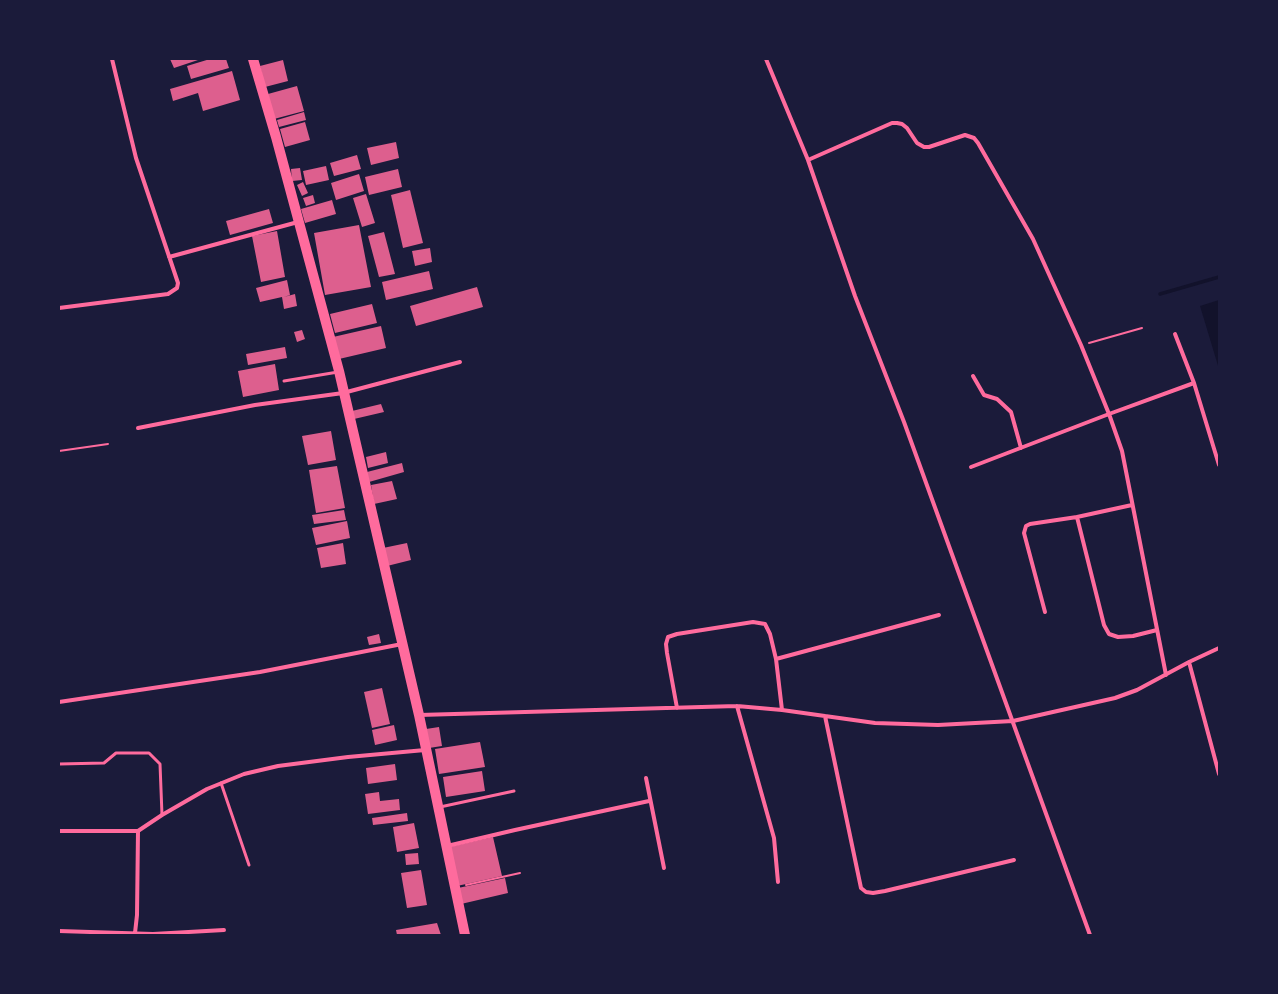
<!DOCTYPE html>
<html>
<head>
<meta charset="utf-8">
<style>
	body { margin:0 }
	#map { position:relative; width:1278px; height:994px; overflow:hidden; background:#1b1b3a; font-family:Cabin,sans-serif }
	canvas { display:block }
	.frame { position:absolute; inset:0; border:60px solid #1b1b3a; pointer-events:none }
</style>
</head>
<body>
<div id="map">
<canvas width="1278" height="994"></canvas>
<div class="frame"></div>
</div>
<script>
const context = document.querySelector('canvas').getContext('2d');
context.lineJoin = 'round';
function paint(path, color) { context.fillStyle = color; context.fill(path, 'evenodd'); }
const poly = rows => new Path2D(rows.map(r => 'M' + r).join(''));
function stroke(path, color, width, dash) { context.strokeStyle = color; context.lineWidth = width; context.lineCap = dash ? 'butt' : 'round'; context.setLineDash(dash || []); context.stroke(path); }
paint(poly([
	[1219,300,1219,369,1200,306]
]), '#12122b');
stroke(poly([
	[1160,294,1219,277]
]), '#12122b', 3.5);
paint(poly([
	[170,59,201,59,174,68],
	[210,59,226,59,229,68,191,79,187,66],
	[283,60,288,81,265,87,260,66],
	[232,71,240,100,203,111,198,93,173,101,170,89],
	[297,86,304,111,274,119,268,94],
	[304,112,306,120,279,127,277,120],
	[305,122,310,140,285,147,280,129],
	[396,142,399,158,371,165,367,148],
	[357,155,361,169,334,176,330,163],
	[326,166,329,180,306,185,303,171],
	[300,168,302,180,292,181,291,169],
	[398,169,402,187,369,195,365,177],
	[359,174,364,191,336,200,331,183],
	[303,182,308,193,302,196,297,185],
	[410,190,423,243,403,248,391,195],
	[366,194,375,223,362,227,353,198],
	[313,195,315,203,306,206,303,198],
	[332,200,336,214,305,223,301,209],
	[269,209,273,223,230,235,226,221],
	[359,225,371,287,325,295,314,233],
	[277,231,285,277,261,282,252,236],
	[384,232,395,274,379,277,368,236],
	[430,248,432,262,415,266,412,251],
	[429,271,433,289,386,300,382,282],
	[287,280,290,295,284,297,295,294,297,306,284,309,282,297,260,302,256,288],
	[477,287,483,307,416,326,410,306],
	[372,304,377,323,335,333,330,314],
	[381,326,386,348,339,359,333,337],
	[302,330,305,339,297,342,294,332],
	[285,347,287,358,248,365,246,354],
	[275,364,279,390,243,397,238,371],
	[381,404,384,412,354,419,352,411],
	[331,431,336,460,308,465,302,436],
	[386,452,388,463,368,468,366,457],
	[402,463,404,472,369,482,367,472],
	[337,466,345,508,316,513,309,470],
	[392,481,397,499,374,504,371,485],
	[344,510,346,520,314,524,312,515],
	[347,521,350,538,316,545,312,528],
	[343,543,346,564,321,568,317,548],
	[407,543,411,560,387,566,383,548],
	[379,634,381,643,369,645,367,637],
	[382,688,390,724,372,728,364,692],
	[394,725,397,740,375,745,372,730],
	[439,727,442,746,429,748,426,729],
	[480,742,485,767,439,774,435,749],
	[395,764,397,780,368,784,366,768],
	[482,771,485,791,446,797,443,777],
	[379,792,380,801,399,799,400,810,368,814,365,794],
	[407,813,408,821,373,825,372,818],
	[414,823,419,848,397,852,393,827],
	[493,837,502,876,457,886,449,847],
	[418,853,419,864,406,865,405,854],
	[421,870,427,905,407,908,401,873],
	[505,878,508,893,461,904,458,888],
	[437,923,441,935,397,935,396,930]
]), '#dd5f8e');
stroke(poly([
	[1089,343,1142,328],
	[59,451,108,444],
	[466,885,520,873]
]), '#ff6b9d', 2);
stroke(poly([
	[284,381,338,372],
	[59,764,104,763,116,753,149,753,160,764,162,815],
	[221,783,249,865],
	[440,807,514,791]
]), '#ff6b9d', 3);
stroke(poly([
	[766,59,808,160,855,296,904,422,1090,935],
	[808,160,892,123,897,123,902,124,907,128,917,143,924,147,929,147,965,135,974,138,978,143,1033,239,1081,345,1109,414,1122,451,1166,675],
	[169,257,298,222],
	[59,308,168,294,177,288,178,283,136,158,112,59],
	[973,376,984,395,997,399,1011,412,1021,448],
	[1194,383,1219,465],
	[138,428,255,405,343,393,460,362],
	[971,467,1109,414,1194,383,1175,334],
	[1077,517,1104,625,1109,634,1118,637,1133,636,1157,630],
	[1045,612,1024,533,1026,526,1030,524,1077,517,1132,505],
	[776,659,939,615],
	[1189,662,1219,774],
	[59,702,260,672,402,644],
	[737,706,774,838,778,882],
	[677,708,667,653,666,644,668,637,677,634,753,622,765,624,770,634,776,659,782,710],
	[419,715,737,706,782,710,875,723,938,725,1013,721,1115,698,1137,690,1189,662,1219,648],
	[825,716,861,888,866,892,873,893,885,891,1014,860],
	[646,778,664,868],
	[59,831,138,831,162,815,207,789,244,774,278,766,348,757,425,750],
	[447,846,515,830,649,801],
	[59,931,153,934,224,930],
	[135,933,137,915,138,831]
]), '#ff6b9d', 4);
stroke(poly([
	[253,59,276,137,339,371,419,715,465,935]
]), '#ff6b9d', 10);
</script>
</body>
</html>
